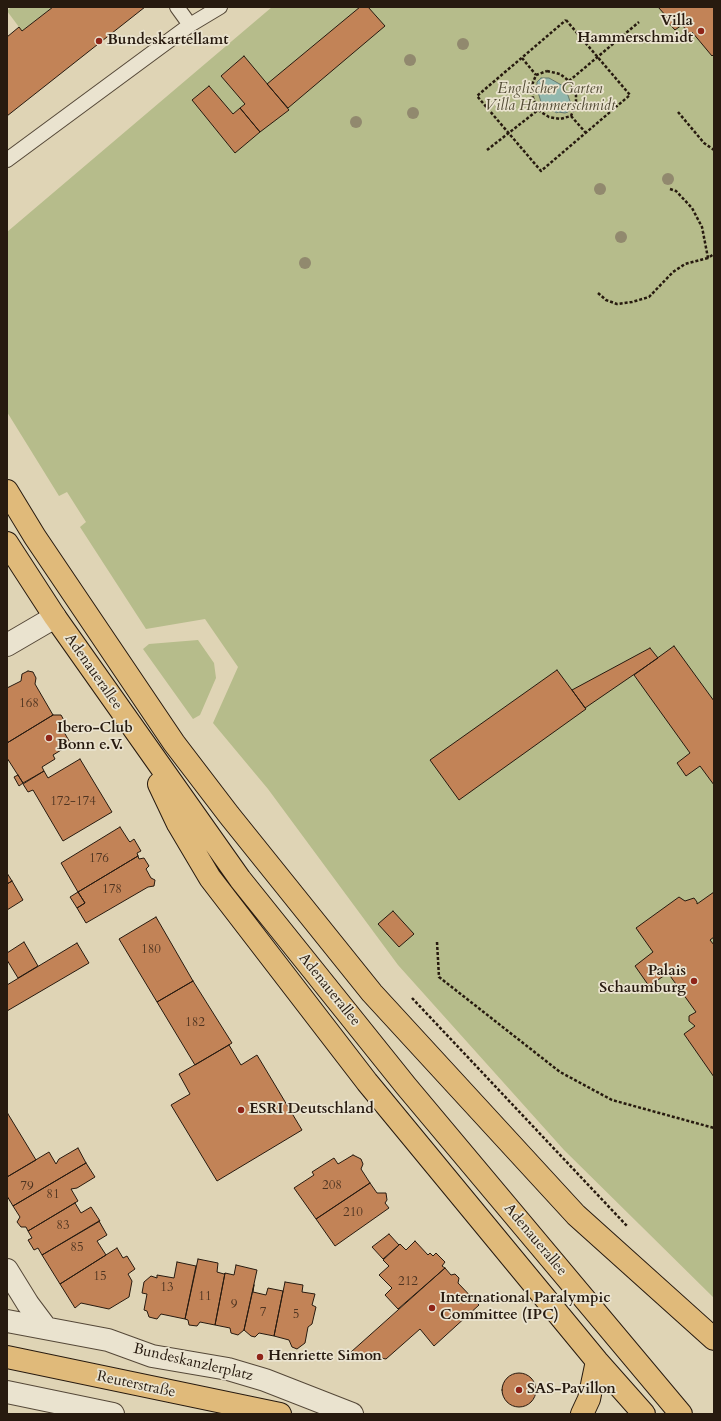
<!DOCTYPE html>
<html>
<head>
<meta charset="utf-8">
<style>
	body { margin:0 }
	#map { position:relative; width:721px; height:1421px; overflow:hidden; background:#dfd4b5; font-family:Cardo,serif }
	canvas { display:block }
	.frame { position:absolute; inset:0; border:8px solid #271a0f; pointer-events:none }
</style>
</head>
<body>
<div id="map">
<canvas width="721" height="1421"></canvas>
<div class="frame"></div>
</div>
<script>
const context = document.querySelector('canvas').getContext('2d');
context.lineJoin = 'round';
function paint(path, color) { context.fillStyle = color; context.fill(path, 'evenodd'); }
const poly = rows => new Path2D(rows.map(r => 'M' + r).join(''));
function stroke(path, color, width, dash) { context.strokeStyle = color; context.lineWidth = width; context.lineCap = dash ? 'butt' : 'round'; context.setLineDash(dash || []); context.stroke(path); }
function label(font, color, halo, rows, align = 'center') {
  context.font = font + ' Cardo,serif'; context.lineWidth = 3.5; context.setLineDash([]); context.textBaseline = 'middle'; context.strokeStyle = halo; context.fillStyle = color; for (const [text, x, y, turn = 0] of rows) {
    context.save(); context.translate(x, y); context.rotate((+turn || 0) * Math.PI / 180); context.textAlign = isNaN(turn) ? turn : align; if (halo) context.strokeText(text, 0, 0); context.fillText(text, 0, 0); context.restore();
  }
}
paint(poly([
	[11,7,53,7,22,31,7,11],
	[272,7,714,7,714,1298,564,1150,398,965,268,789,213,723,238,667,205,619,146,629,80,527,86,522,67,492,59,496,7,412,7,232],
	[198,640,214,663,216,678,200,715,193,719,143,649,149,644]
]), '#b6bc8b');
const water = poly([
	[541,78,549,78,565,87,571,104,568,112,565,113,558,112,557,113,542,105,537,89,537,82,541,78]
]);
paint(water, '#93b8ae');
stroke(water, '#68796e', 1);
const building = poly([
	[53,7,145,7,7,116,7,37,19,27,22,31,53,7],
	[360,7,368,7,385,26,288,108,267,84,360,7],
	[658,7,714,7,714,54,712,56,692,32,690,34,682,25,675,30,665,19,667,17,658,7],
	[244,56,289,110,260,132,240,108,245,104,221,76,244,56],
	[209,86,233,114,240,108,260,132,235,153,192,100,209,86],
	[674,646,714,701,714,785,700,766,686,776,677,763,690,753,634,675,674,646],
	[650,648,658,658,585,708,572,690,650,648],
	[557,670,586,709,459,800,430,760,557,670],
	[28,671,33,672,36,678,35,684,53,715,7,743,7,688,21,681,22,674,28,671],
	[53,715,61,715,65,722,61,727,71,744,53,755,55,759,42,767,44,771,23,783,7,758,7,743,53,715],
	[80,759,112,812,63,841,33,790,28,792,23,784,44,771,48,778,80,759],
	[18,775,23,783,19,786,14,777,18,775],
	[120,827,129,841,130,842,134,839,141,851,137,853,138,856,78,892,61,863,120,827],
	[138,856,139,859,144,858,149,866,146,869,151,878,155,880,154,886,148,887,86,923,77,908,85,903,78,892,138,856],
	[7,873,12,881,7,884,7,873],
	[12,881,23,900,7,910,7,884,12,881],
	[78,892,85,903,77,908,70,897,78,892],
	[714,892,714,937,710,940,714,945,714,1077,684,1034,695,1026,689,1021,689,1016,696,1012,668,973,649,986,635,966,653,952,636,928,679,897,685,901,694,898,697,902,697,904,714,892],
	[393,911,414,934,399,947,378,924,393,911],
	[156,917,193,981,157,1002,119,939,156,917],
	[24,942,38,966,18,978,7,960,7,953,24,942],
	[77,943,89,963,7,1011,7,985,77,943],
	[193,981,232,1043,195,1065,157,1002,193,981],
	[229,1045,241,1065,257,1055,302,1130,217,1181,171,1105,190,1094,179,1074,229,1045],
	[8,1114,36,1160,7,1177,7,1115,8,1114],
	[78,1148,86,1163,13,1206,7,1196,7,1177,49,1152,56,1164,59,1159,78,1148],
	[353,1155,361,1159,363,1164,361,1169,370,1183,316,1219,294,1188,314,1175,312,1172,334,1158,338,1164,353,1155],
	[86,1163,95,1177,77,1188,71,1189,78,1201,28,1231,26,1227,21,1227,17,1222,20,1217,13,1206,86,1163],
	[370,1183,377,1193,386,1193,387,1200,385,1203,389,1208,335,1246,316,1219,370,1183],
	[75,1203,81,1213,91,1207,100,1221,42,1255,38,1248,34,1250,28,1240,32,1238,28,1231,75,1203],
	[99,1221,107,1235,97,1241,106,1255,60,1284,42,1255,99,1221],
	[389,1234,399,1245,383,1259,372,1247,389,1234],
	[415,1241,428,1255,430,1253,433,1256,436,1253,445,1262,442,1266,445,1268,398,1309,385,1295,392,1288,379,1275,389,1266,383,1260,400,1244,406,1250,415,1241],
	[117,1248,123,1258,127,1256,135,1269,128,1274,132,1281,129,1297,109,1309,81,1303,75,1308,60,1284,117,1248],
	[198,1259,218,1263,217,1272,224,1274,225,1273,215,1325,200,1322,197,1326,189,1325,188,1320,185,1319,198,1259],
	[177,1262,196,1266,185,1319,161,1314,157,1319,149,1317,147,1311,144,1310,147,1294,142,1293,144,1282,151,1276,157,1278,157,1275,174,1278,177,1262],
	[236,1265,257,1270,244,1330,238,1335,231,1333,230,1328,215,1325,225,1273,234,1275,236,1265],
	[445,1268,451,1275,455,1274,459,1278,458,1283,479,1305,434,1346,420,1329,386,1359,351,1352,445,1268],
	[285,1282,303,1285,302,1292,315,1294,312,1305,316,1307,312,1324,308,1327,305,1343,297,1349,292,1347,289,1340,274,1336,285,1282],
	[254,1285,253,1292,266,1295,268,1288,283,1291,274,1336,259,1333,255,1337,251,1336,244,1330,254,1285],
	'502 1390a17 17 0 1 1 34 0a17 17 0 1 1-34 0Z'
]);
paint(building, '#c28357');
stroke(building, '#271a0f', 1);
const service = poly([
	[190,25,220,7],
	[7,160,190,25,177,7]
]);
const minor = poly([
	[7,645,55,617],
	[7,1270,28,1304,46,1328],
	[7,1321,108,1340,152,1356,228,1369,265,1380,352,1414],
	[7,1392,113,1414]
]);
const primary = poly([
	[7,491,35,537,174,743,229,815,372,993,576,1215,714,1339],
	[7,543,55,617,240,879,406,1086,681,1414],
	[159,784,178,824,210,878,367,1082,597,1361,644,1414],
	[7,1357,280,1414],
	[582,1414,589,1399,597,1361]
]);
stroke(service, '#554838', 16);
stroke(minor, '#554838', 24);
stroke(primary, '#271a0f', 24);
stroke(poly([
	[566,20,630,95,541,171,477,96,566,20],
	[522,58,536,75],
	[547,71,560,74,569,81,576,93,576,104,571,116,560,119,549,117,538,110,533,98,532,85,536,75,547,71],
	[569,81,639,22],
	[678,112,704,143,714,150],
	[571,116,586,133],
	[487,150,538,110],
	[670,189,676,191,692,208,702,227,708,258,714,254],
	[598,293,606,300,617,304,632,302,649,297,673,272,685,264,708,258],
	[437,942,439,977,560,1072,612,1100,714,1128],
	[412,998,627,1226]
]), '#271a0f', 2.5, [3, 2]);
stroke(service, '#eae3cf', 14);
stroke(minor, '#eae3cf', 22);
stroke(primary, '#e0ba7a', 22);
context.fillStyle = '#91896e';
for (const [x, y] of [
	[463,44],
	[410,60],
	[413,113],
	[356,122],
	[668,179],
	[600,189],
	[621,237],
	[305,263]
]) { context.beginPath(); context.arc(x, y, 6, 0, 2 * Math.PI); context.fill(); }
for (const [x, y, r, color] of [
	[701,31,4,"#8f2418"],
	[99,41,4,"#8f2418"],
	[49,738,4,"#8f2418"],
	[694,981,4,"#8f2418"],
	[241,1110,4,"#8f2418"],
	[432,1308,4,"#8f2418"],
	[260,1357,4,"#8f2418"],
	[519,1390,4,"#8f2418"]
]) { const dot = new Path2D(); dot.arc(x, y, r, 0, 2 * Math.PI); context.fillStyle = color; context.fill(dot); stroke(dot, '#eae3cf', 1.5); }
label('13px', '#4e3421', null, [
	["168",29,704],
	["172-174",73,802],
	["176",99,859],
	["178",112,890],
	["180",151,950],
	["182",195,1023],
	["208",332,1186],
	["79",27,1187],
	["81",53,1195],
	["210",353,1213],
	["83",63,1226],
	["85",77,1248],
	["15",100,1277],
	["212",408,1282],
	["13",167,1288],
	["11",205,1297],
	["9",234,1305],
	["7",263,1313],
	["5",296,1315]
]);
label('bold 15px', '#271a0f', '#eae3cf', [
	["Villa",693,22,"right"],
	["Hammerschmidt",693,39,"right"],
	["Bundeskartellamt",107,41],
	["Ibero-Club",57,729],
	["Bonn e.V.",57,746],
	["Palais",686,972,"right"],
	["Schaumburg",686,989,"right"],
	["ESRI Deutschland",249,1110],
	["International Paralympic",440,1299],
	["Committee (IPC)",440,1316],
	["Henriette Simon",268,1357],
	["SAS-Pavillon",527,1390]
], 'left');
label('italic 15px', '#524b34', '#eae3cf', [
	["Englischer Garten",550,90],
	["Villa Hammerschmidt",550,107]
]);
label('15px', '#271a0f', '#eae3cf', [
	["Adenauerallee",93,672,55],
	["Adenauerallee",329,990,51],
	["Adenauerallee",535,1240,50],
	["Bundeskanzlerplatz",193,1363,13],
	["Reuterstraße",136,1385,12]
]);
</script>
</body>
</html>
